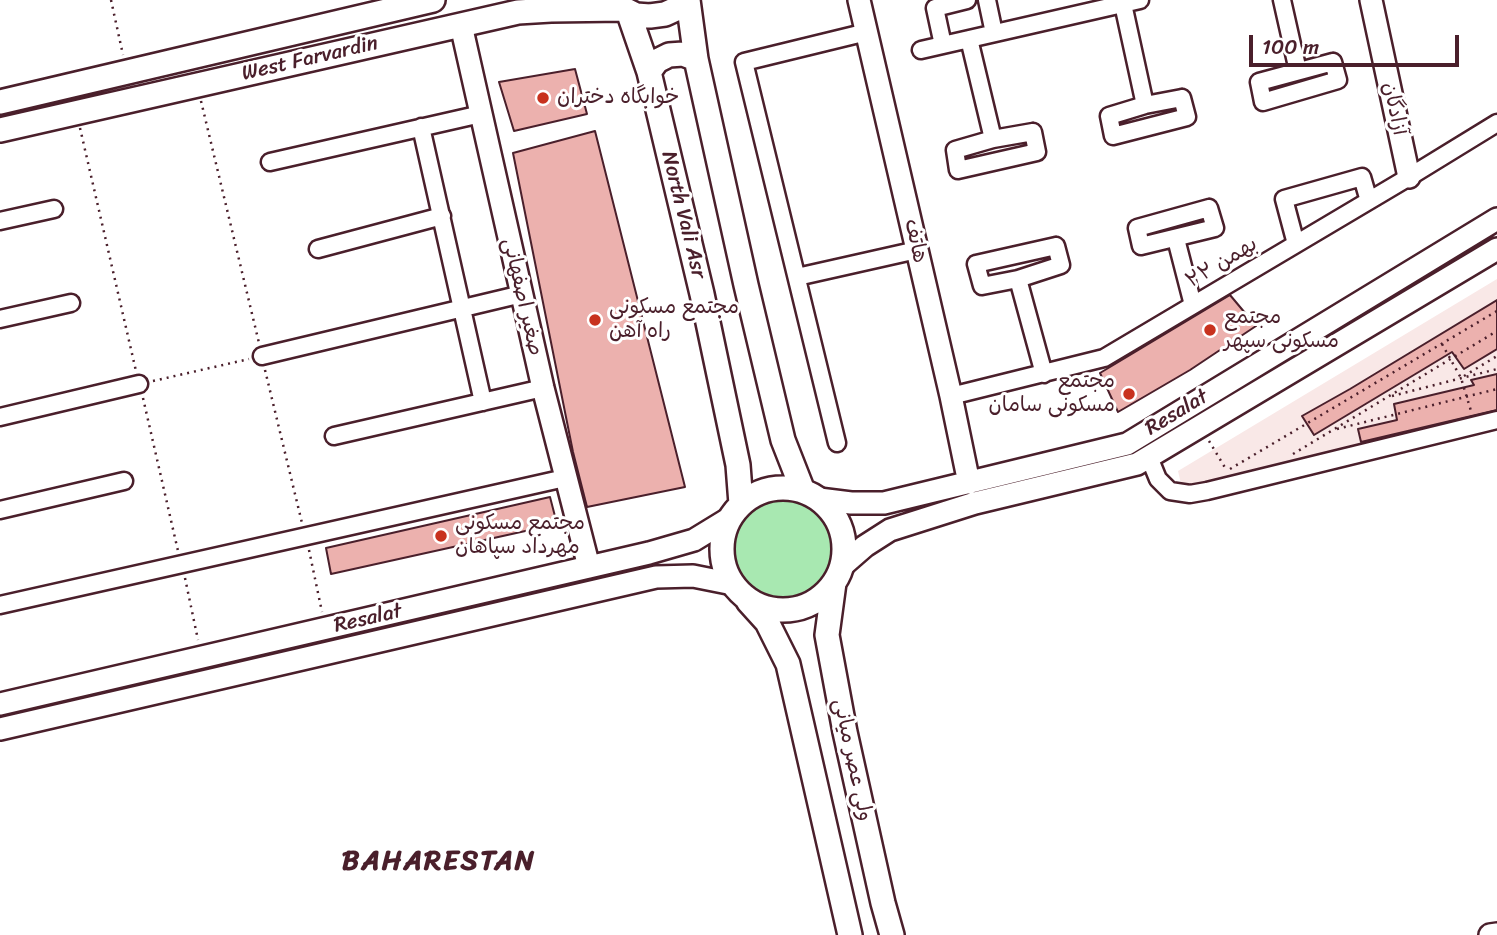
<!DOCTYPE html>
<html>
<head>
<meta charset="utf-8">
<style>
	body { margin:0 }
	#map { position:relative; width:1497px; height:935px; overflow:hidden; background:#fff; font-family:Sriracha,sans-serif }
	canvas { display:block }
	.scale { position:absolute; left:1249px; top:35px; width:210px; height:32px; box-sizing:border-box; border:4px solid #4a1f2b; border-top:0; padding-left:9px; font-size:21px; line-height:24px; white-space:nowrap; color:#4a1f2b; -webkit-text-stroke:5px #fff; paint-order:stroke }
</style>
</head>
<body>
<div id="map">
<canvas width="1497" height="935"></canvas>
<div class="scale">100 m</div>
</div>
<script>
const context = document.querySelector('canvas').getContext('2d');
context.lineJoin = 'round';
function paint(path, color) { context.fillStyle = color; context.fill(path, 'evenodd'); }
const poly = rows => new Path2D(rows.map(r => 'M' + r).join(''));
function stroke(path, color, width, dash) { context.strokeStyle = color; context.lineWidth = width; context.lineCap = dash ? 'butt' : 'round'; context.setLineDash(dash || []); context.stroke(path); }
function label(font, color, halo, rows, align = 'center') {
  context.font = font + ' Sriracha,"Playpen Sans Arabic",sans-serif'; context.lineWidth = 6; context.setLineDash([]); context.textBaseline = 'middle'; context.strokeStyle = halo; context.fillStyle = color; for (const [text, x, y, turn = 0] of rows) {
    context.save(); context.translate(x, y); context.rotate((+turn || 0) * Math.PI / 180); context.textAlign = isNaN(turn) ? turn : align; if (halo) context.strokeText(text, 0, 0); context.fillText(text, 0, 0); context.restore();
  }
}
paint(poly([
	[1497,279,1497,418,1233,483,1182,488,1178,471]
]), '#f9e8e7');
paint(poly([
	'730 549a54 54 0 1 1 108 0a54 54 0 1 1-108 0Z'
]), '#a8e8b1');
const building = poly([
	[575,69,587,114,514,131,499,82,575,69],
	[595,131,685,487,587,507,573,452,513,153,595,131],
	[1230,295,1256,326,1190,370,1118,412,1100,373,1230,295],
	[1497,300,1497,349,1464,369,1452,352,1314,435,1302,416,1350,389,1497,300],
	[1497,374,1497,410,1361,442,1358,429,1397,420,1394,404,1474,385,1471,380,1497,374],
	[550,497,557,524,331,574,326,548,550,497]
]);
paint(building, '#ecb1ae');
stroke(building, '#4a1f2b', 2);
const minor = poly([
	[987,0,994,33],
	[1282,0,1298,71],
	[1123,4,1145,105],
	[969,39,993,139],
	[943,45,935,8,967,0],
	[921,50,1140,0],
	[1333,62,1338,80,1263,102,1259,82,1333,62],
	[1182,98,1187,117,1113,136,1109,116,1145,105,1182,98],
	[421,127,483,402],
	[1033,132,1037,152,958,170,955,150,993,139,1033,132],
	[270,162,481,114],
	[1209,208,1215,228,1141,246,1137,228,1209,208],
	[0,221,54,209],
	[1176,239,1193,305],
	[1296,244,1284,199,1362,177,1369,201],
	[1056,246,1061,265,1018,279,982,286,976,264,1056,246],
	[318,249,442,216],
	[797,277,917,250],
	[1018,279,1044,374],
	[0,319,71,303],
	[262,356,522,294],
	[951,396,1104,358,1409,177,1497,123],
	[0,417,139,384],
	[334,436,543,388],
	[837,443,744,62,867,32],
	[1149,457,1158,479,1170,491,1190,494,1207,491,1497,420],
	[0,510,124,481],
	[0,605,565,478]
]);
const tertiary = poly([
	[859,0,951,396,969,483],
	[1371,0,1409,177],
	[461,25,543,388,589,567],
	[819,499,851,503,884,503,1127,444,1497,219],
	[842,566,865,546,890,530,975,503,1137,464,1497,249],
	[0,704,649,553,694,540,730,518],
	[0,729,656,577,693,576,733,584],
	[1490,935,1497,934]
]);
const secondary = poly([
	[688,0,696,59,746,285,783,440,803,491],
	[628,11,649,72,702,294,738,465,741,504],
	[628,11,636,15,650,16,665,14,678,8,686,0],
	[649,72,657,61,669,55,683,54,696,59],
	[0,102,433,0],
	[0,130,518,12,551,10,623,9],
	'722 549a61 61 0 1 1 122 0a61 61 0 1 1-122 0Z',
	[834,583,827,635,845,732,883,903,892,935],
	[748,601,767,622,788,664,850,935]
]);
stroke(minor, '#4a1f2b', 21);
stroke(tertiary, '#4a1f2b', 26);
stroke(secondary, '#4a1f2b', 28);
stroke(poly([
	[111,0,123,55],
	[201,101,259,343],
	[80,128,136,371],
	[1442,344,1461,378,1471,411],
	[265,370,302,523],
	[1464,376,1497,356],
	[153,381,249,359],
	[1392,396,1497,369],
	[143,398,178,551],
	[1337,429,1497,389],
	[1209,441,1227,471],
	[1293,454,1497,331],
	[1230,469,1497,311],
	[309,550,322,612],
	[185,578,198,640]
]), '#4a1f2b', 2.5, [2, 5]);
stroke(minor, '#fff', 16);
stroke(tertiary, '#fff', 21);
stroke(secondary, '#fff', 23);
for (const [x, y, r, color] of [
	[543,98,7,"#c8321e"],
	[595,320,7,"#c8321e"],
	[1210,330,7,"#c8321e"],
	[1129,394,7,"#c8321e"],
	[441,536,7,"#c8321e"]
]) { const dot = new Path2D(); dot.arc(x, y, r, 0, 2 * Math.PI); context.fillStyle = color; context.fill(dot); stroke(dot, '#fff', 2.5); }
label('21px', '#4a1f2b', '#fff', [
	["West Farvardin",310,59,-13],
	["آزادگان",1394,109,78],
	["North Vali Asr",683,215,76],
	["هاتف",915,241,77],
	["۲۲ بهمن",1222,263,-31],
	["صغیر اصفهانی",522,297,77],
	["Resalat",1177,413,-31],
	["Resalat",368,619,-13],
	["ولی عصر میانی",852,760,78]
]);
label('21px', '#4a1f2b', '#fff', [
	["خوابگاه دختران",557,98],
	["مجتمع مسکونی",609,308],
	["راه آهن",609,332],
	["مجتمع",1224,318],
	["مسکونی سپهر",1224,342],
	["مجتمع",1115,382,"right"],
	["مسکونی سامان",1115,406,"right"],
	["مجتمع مسکونی",455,524],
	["مهرداد سپاهان",455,548]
], 'left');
context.letterSpacing = '2px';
label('bold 28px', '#4a1f2b', '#fff', [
	["BAHARESTAN",439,862]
]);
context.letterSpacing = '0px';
</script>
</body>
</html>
